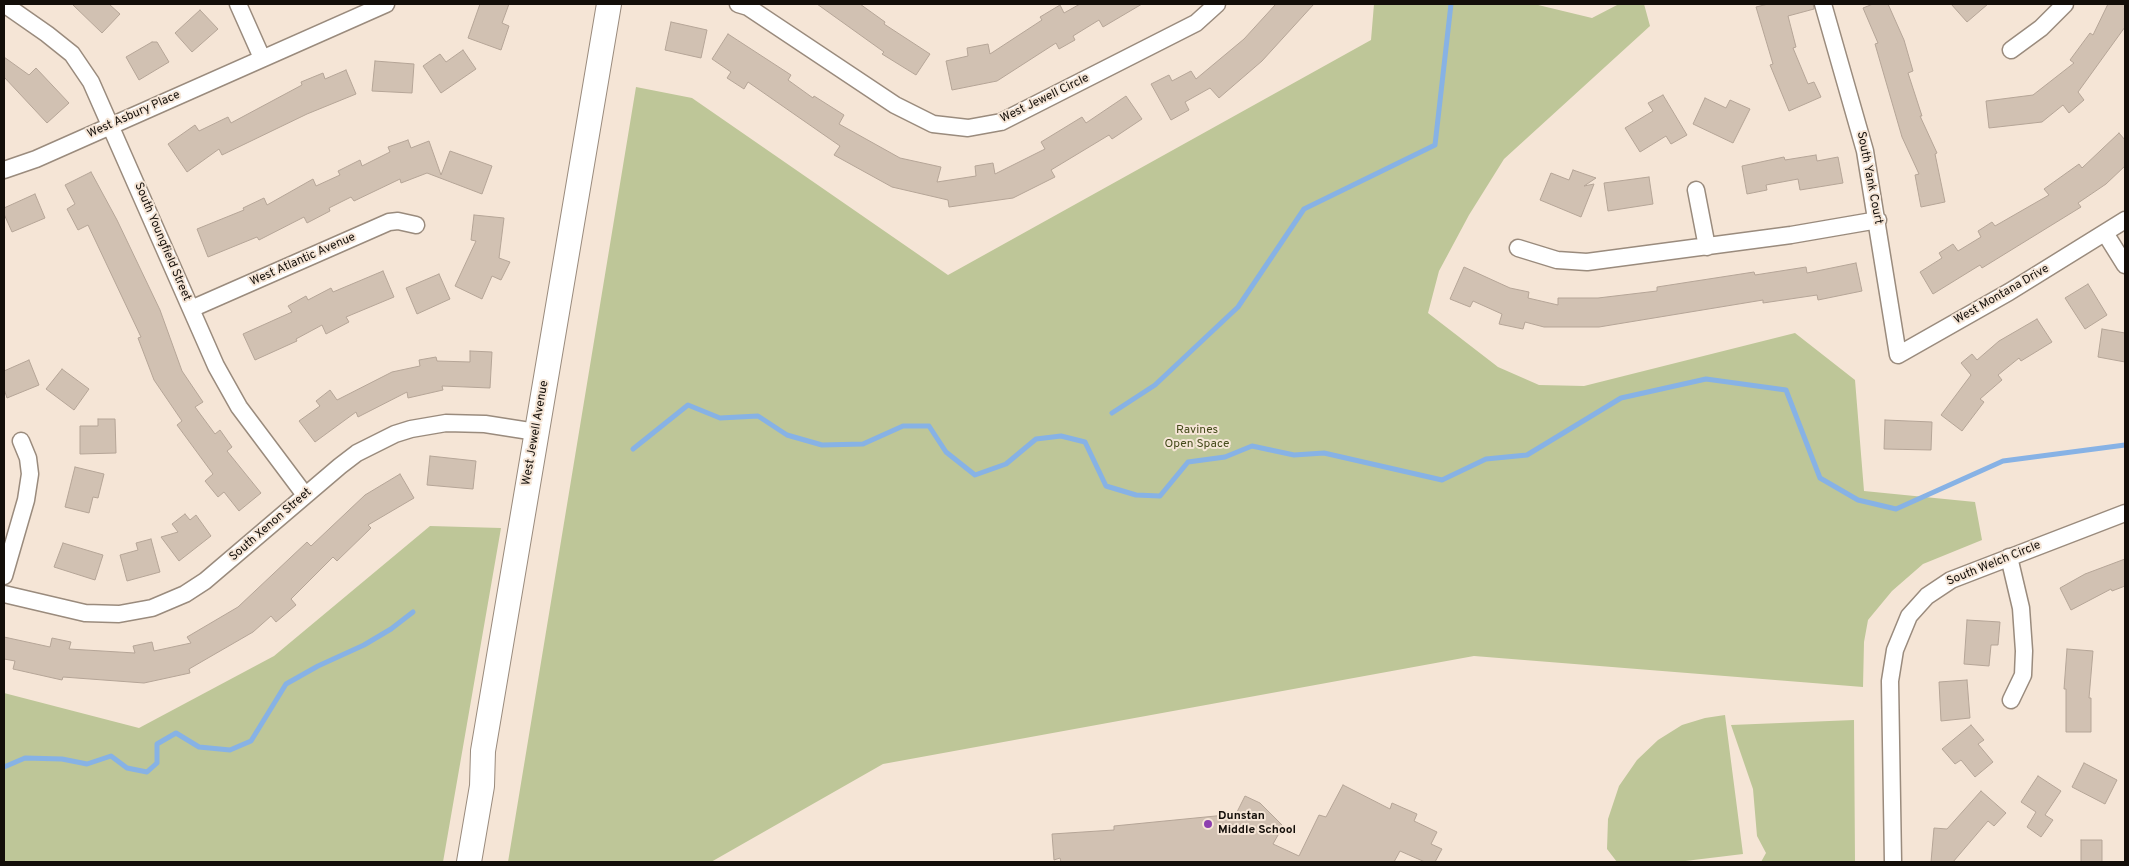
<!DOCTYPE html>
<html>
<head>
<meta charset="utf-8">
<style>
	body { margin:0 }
	#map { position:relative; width:2129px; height:866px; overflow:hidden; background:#f5e5d6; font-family:Overpass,sans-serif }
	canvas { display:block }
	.frame { position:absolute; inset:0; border:5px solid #130e09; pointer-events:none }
</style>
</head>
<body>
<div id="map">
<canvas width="2129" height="866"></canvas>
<div class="frame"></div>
</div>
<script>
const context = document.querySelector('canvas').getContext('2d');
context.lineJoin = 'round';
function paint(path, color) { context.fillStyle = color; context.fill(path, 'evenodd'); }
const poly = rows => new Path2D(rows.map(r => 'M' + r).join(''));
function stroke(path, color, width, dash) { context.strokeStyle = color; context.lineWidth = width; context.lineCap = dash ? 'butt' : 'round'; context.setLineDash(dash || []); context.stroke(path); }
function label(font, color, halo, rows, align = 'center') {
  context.font = font + ' Overpass,sans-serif'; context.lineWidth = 4; context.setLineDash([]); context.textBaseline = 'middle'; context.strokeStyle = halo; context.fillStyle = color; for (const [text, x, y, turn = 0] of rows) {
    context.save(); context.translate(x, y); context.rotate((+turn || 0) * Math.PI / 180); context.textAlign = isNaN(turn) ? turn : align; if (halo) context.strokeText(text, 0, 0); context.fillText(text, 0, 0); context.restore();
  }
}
paint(poly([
	[1374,4,1534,4,1592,18,1619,4,1644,4,1650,26,1504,159,1469,215,1439,271,1428,313,1498,367,1539,385,1584,386,1795,333,1855,380,1864,491,1975,502,1982,540,1923,564,1892,591,1868,620,1864,642,1863,687,1474,656,883,764,711,862,508,862,636,87,692,98,948,275,1371,40],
	[430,526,501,528,443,862,4,862,4,693,139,728,274,656],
	[1725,715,1743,854,1677,862,1617,862,1607,849,1608,819,1619,786,1637,760,1658,740,1682,725,1705,718],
	[1854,720,1855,862,1761,862,1766,853,1757,836,1753,789,1731,725]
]), '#bec698');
stroke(poly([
	[1112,413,1155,385,1238,307,1304,209,1435,145,1451,4],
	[633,449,688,405,720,418,758,416,787,435,822,445,863,444,903,426,929,426,946,452,975,475,1006,464,1036,439,1061,436,1085,442,1106,486,1136,495,1160,496,1188,462,1225,457,1252,446,1294,455,1324,453,1442,480,1486,459,1527,455,1621,398,1706,379,1786,390,1820,478,1858,500,1896,509,2003,461,2125,445],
	[4,767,25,758,62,759,87,764,111,756,127,768,147,772,157,763,157,744,176,733,199,747,230,750,251,741,286,684,318,666,364,645,391,629,413,612]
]), '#87b2e5', 5);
const building = poly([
	[72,4,109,4,120,14,102,33,72,4],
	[480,4,509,4,502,23,509,26,501,50,468,38,480,4],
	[817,4,860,4,885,22,884,24,930,54,916,75,882,54,884,52,817,4],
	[1080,4,1142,4,1103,27,1099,20,1073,36,1075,40,1059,49,1056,43,997,81,952,90,946,61,968,56,967,48,988,44,990,54,1042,20,1040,17,1060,5,1064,13,1080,4],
	[1276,4,1314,4,1262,61,1219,98,1210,88,1185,102,1189,110,1171,120,1151,84,1169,75,1172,81,1191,71,1196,79,1244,39,1276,4],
	[1768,4,1813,4,1814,9,1788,16,1796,47,1793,48,1808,84,1814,82,1821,97,1789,111,1770,65,1773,64,1756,7,1768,4],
	[1873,4,1888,4,1904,40,1913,71,1908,73,1922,116,1920,116,1937,153,1935,154,1945,202,1921,207,1915,175,1919,174,1902,137,1875,44,1878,43,1863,8,1873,4],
	[1951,4,1988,4,1967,22,1951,4],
	[2108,4,2125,4,2125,27,2078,92,2084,100,2069,113,2063,105,2042,122,1989,128,1986,101,2033,95,2074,63,2070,60,2090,33,2093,35,2108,4],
	[200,10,218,29,192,52,175,33,200,10],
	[671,22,707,30,701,58,665,50,671,22],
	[728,34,791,75,788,80,813,98,814,96,844,115,839,124,900,158,941,167,937,182,976,176,975,166,993,163,995,174,1045,149,1041,142,1082,117,1086,123,1126,96,1142,119,1112,139,1109,135,1051,170,1055,177,1013,198,949,207,948,200,892,187,834,155,840,146,748,82,744,89,727,78,731,72,712,59,728,34],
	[152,42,157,42,169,62,139,80,126,57,152,42],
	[463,50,476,69,441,93,423,66,440,54,446,62,463,50],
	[4,57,29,75,36,68,69,103,47,123,4,77,4,57],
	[375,61,414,64,412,93,372,91,375,61],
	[346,70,356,94,307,114,222,155,219,149,187,172,168,144,195,125,199,131,228,117,231,123,302,85,301,82,323,73,325,79,346,70],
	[1663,95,1687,135,1671,144,1666,136,1640,152,1625,128,1653,111,1648,103,1663,95],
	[1705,98,1726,108,1730,100,1750,109,1733,143,1693,124,1705,98],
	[2119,133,2125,140,2125,166,2106,184,2078,203,2081,207,1982,268,1980,265,1933,294,1920,272,1942,258,1939,253,1953,244,1958,251,1981,237,1978,231,1992,222,1995,226,2049,195,2044,189,2079,164,2082,168,2119,133],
	[408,140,411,148,429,141,441,175,450,151,492,166,482,194,427,173,401,183,400,179,354,201,351,197,329,208,330,211,307,223,304,217,259,240,257,237,208,257,197,229,244,210,243,208,264,198,267,205,313,179,316,186,340,175,338,171,360,160,362,166,390,152,388,147,408,140],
	[1816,155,1817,161,1838,157,1843,183,1800,190,1798,179,1766,185,1767,190,1747,194,1742,166,1784,157,1785,160,1816,155],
	[1573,170,1596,178,1584,186,1594,184,1581,217,1540,200,1551,173,1569,180,1573,170],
	[91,172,117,220,160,310,182,371,203,402,195,407,215,434,220,430,232,447,227,451,261,493,239,511,224,492,218,497,205,481,213,474,177,425,182,421,154,380,138,338,141,337,88,225,78,230,67,209,75,204,65,185,91,172],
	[1649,177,1653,204,1608,211,1604,183,1649,177],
	[35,194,45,218,12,232,4,214,4,208,35,194],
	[474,215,504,218,499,258,510,262,501,280,492,276,482,299,455,286,476,241,471,240,474,215],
	[1856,263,1862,291,1818,300,1817,295,1763,303,1763,300,1599,327,1544,327,1525,322,1523,329,1499,324,1502,314,1473,301,1470,307,1450,299,1464,267,1510,288,1529,292,1528,298,1558,305,1558,298,1598,298,1657,291,1657,287,1754,272,1755,275,1806,267,1807,273,1856,263],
	[383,271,394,297,346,317,349,322,326,334,322,325,296,339,297,341,255,360,243,334,292,312,288,306,306,296,308,300,331,288,333,292,383,271],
	[439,274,450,299,417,314,406,288,439,274],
	[2088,284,2107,315,2085,329,2065,298,2088,284],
	[2037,319,2052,342,2021,361,2019,358,1998,375,2002,380,1980,399,1984,402,1962,431,1941,415,1971,375,1961,363,1972,354,1977,360,1999,341,2037,319],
	[2102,329,2125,333,2125,362,2098,357,2102,329],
	[470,351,492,352,490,388,442,386,443,390,408,398,407,392,358,417,356,412,315,442,299,421,320,406,316,401,330,390,337,400,392,372,420,366,419,360,436,357,437,361,470,362,470,351],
	[29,360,39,385,7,398,4,389,4,371,29,360],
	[62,369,89,389,74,410,46,389,62,369],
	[98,419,115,419,116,453,80,454,80,426,98,426,98,419],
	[1885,420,1932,422,1931,450,1884,449,1885,420],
	[430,456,476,461,473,489,427,485,430,456],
	[75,467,104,474,98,498,93,497,89,513,65,507,75,467],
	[400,474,414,498,368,525,371,528,337,561,333,557,291,599,296,605,276,622,271,616,253,632,189,669,190,673,144,683,63,677,62,680,13,669,15,661,4,659,4,637,50,647,52,638,71,642,69,649,135,653,133,646,152,642,154,651,191,643,187,637,238,607,307,542,311,546,365,495,400,474],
	[185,514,190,520,196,515,211,536,179,561,161,537,178,532,172,524,185,514],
	[151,539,160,572,127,581,120,555,138,550,136,543,151,539],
	[63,543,103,555,95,580,54,567,63,543],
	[2125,559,2125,586,2112,591,2111,589,2071,610,2060,588,2085,574,2125,559],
	[1967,620,2000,622,1998,645,1991,645,1989,666,1964,664,1967,620],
	[2067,649,2093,651,2089,698,2091,698,2091,732,2066,732,2066,689,2064,689,2067,649],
	[1967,680,1970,718,1941,721,1939,682,1967,680],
	[1971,725,1984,740,1978,744,1993,762,1975,777,1961,760,1955,764,1942,749,1971,725],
	[2084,763,2117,780,2105,804,2072,787,2084,763],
	[2038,776,2061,791,2045,815,2053,820,2041,837,2027,827,2036,812,2021,802,2038,776],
	[1343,785,1390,809,1392,803,1417,814,1414,821,1437,832,1431,844,1442,849,1435,862,1425,862,1400,851,1394,862,1061,862,1060,858,1054,860,1052,834,1114,830,1114,826,1236,814,1245,796,1260,803,1283,826,1273,844,1299,856,1319,815,1326,817,1343,785],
	[1981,791,2006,813,1994,826,1988,821,1953,862,1931,862,1934,828,1947,829,1981,791],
	[2081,840,2102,840,2102,862,2081,862,2081,840]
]);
paint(building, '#d1c1b2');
stroke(building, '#b5a597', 1);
const street = poly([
	[4,4,47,34,72,54,91,82,216,366,239,407,305,495],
	[238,4,262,58],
	[738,4,748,7,895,105,933,124,968,128,1001,122,1196,23,1217,4],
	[1823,4,1865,151,1898,355,2009,292,2125,220],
	[2011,50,2041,28,2065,4],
	[4,170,36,159,386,4],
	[1696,190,1707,247],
	[2105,233,2125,265],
	[1518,248,1557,260,1587,262,1791,235,1878,220],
	[191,309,389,222,398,221,416,225],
	[2009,557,2021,608,2024,651,2023,675,2011,700],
	[4,576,26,500,30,474,28,458,21,441],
	[4,594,85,613,119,614,152,608,185,594,205,581,340,466,357,453,395,434,411,429,446,423,485,424,536,432],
	[1893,862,1890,681,1895,650,1909,616,1927,596,1951,580,2125,513]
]);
const secondary = poly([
	[469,862,482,786,483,751,609,4]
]);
stroke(street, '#9a8b7d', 19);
stroke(secondary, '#9a8b7d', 26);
stroke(street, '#fff', 16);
stroke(secondary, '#fff', 24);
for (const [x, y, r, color] of [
	[1208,824,5,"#8d3faf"]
]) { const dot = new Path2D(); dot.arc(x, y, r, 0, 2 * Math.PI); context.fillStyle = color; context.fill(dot); stroke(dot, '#f5e5d6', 2); }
label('12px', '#130e09', '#f5e5d6', [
	["West Jewell Circle",1045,99,-26],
	["West Asbury Place",134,115,-24],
	["South Yank Court",1869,178,79],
	["South Youngfield Street",162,242,67],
	["West Atlantic Avenue",303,260,-24],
	["West Montana Drive",2002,295,-30],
	["West Jewell Avenue",536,433,-80],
	["South Xenon Street",271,525,-41],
	["South Welch Circle",1994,564,-22]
]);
label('12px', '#454b1b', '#f5e5d6', [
	["Ravines",1197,431],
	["Open Space",1197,445]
]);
label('bold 12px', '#130e09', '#f5e5d6', [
	["Dunstan",1218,817],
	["Middle School",1218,831]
], 'left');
</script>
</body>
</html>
